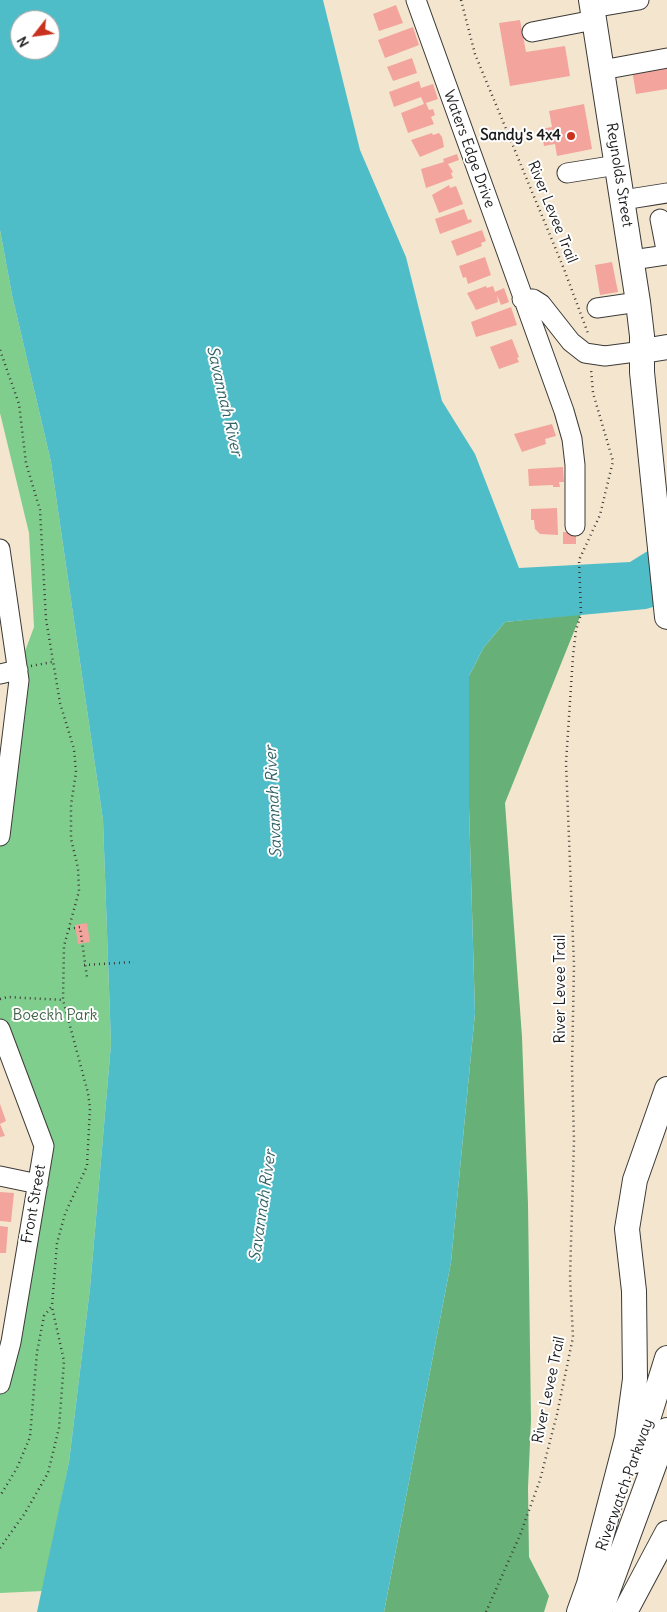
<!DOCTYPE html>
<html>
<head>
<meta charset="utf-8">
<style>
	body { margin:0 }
	#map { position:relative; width:667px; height:1612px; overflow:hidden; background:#f4e6ce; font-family:Delius,sans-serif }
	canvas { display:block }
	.north { position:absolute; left:10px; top:10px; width:50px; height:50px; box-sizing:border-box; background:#fff; border:1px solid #a4a4a4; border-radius:50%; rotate:240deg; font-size:14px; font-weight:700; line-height:20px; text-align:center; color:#1c1c1c }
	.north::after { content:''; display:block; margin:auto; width:18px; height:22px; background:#c8321e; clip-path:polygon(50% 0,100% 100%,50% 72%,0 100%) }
</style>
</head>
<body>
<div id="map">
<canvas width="667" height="1612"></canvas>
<div class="north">N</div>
</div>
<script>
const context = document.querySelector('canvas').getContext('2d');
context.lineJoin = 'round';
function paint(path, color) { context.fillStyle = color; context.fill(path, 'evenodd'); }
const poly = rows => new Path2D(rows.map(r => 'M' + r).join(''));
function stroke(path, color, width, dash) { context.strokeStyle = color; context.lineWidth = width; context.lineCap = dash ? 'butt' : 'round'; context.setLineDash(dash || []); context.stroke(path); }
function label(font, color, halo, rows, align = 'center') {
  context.font = font + ' Delius,sans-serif'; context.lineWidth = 4; context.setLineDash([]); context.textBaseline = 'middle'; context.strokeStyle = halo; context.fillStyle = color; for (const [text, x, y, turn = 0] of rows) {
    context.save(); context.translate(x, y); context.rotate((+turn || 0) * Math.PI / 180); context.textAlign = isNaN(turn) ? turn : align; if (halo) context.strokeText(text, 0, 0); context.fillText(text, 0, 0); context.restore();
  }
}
paint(poly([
	[0,230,12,295,51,462,103,820,111,1044,90,1288,69,1462,43,1591,0,1593,0,1384,44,1146,0,1029,0,836,18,670,34,627,29,533,0,413]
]), '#7fce8e');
paint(poly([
	[581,614,505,803,522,1037,528,1204,531,1420,528,1488,529,1557,549,1596,544,1612,384,1612,451,1262,475,1013,469,807,469,676,484,647,505,622]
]), '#67b179');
paint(poly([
	[0,0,323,0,360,150,406,257,442,401,475,454,519,568,630,562,667,539,667,603,646,609,505,622,484,647,469,676,469,807,475,1013,451,1262,384,1612,37,1612,69,1462,90,1288,111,1044,103,820,51,462,12,295,0,230],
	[20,20,50,20,50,50,20,50]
]), '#4fbdc7');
paint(poly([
	[396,5,403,23,379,31,373,14],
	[520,20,526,52,565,46,570,76,510,86,499,23],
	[413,27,419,45,385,58,378,40],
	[412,58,417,73,393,81,387,67],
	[667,64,667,89,636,94,632,70],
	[419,81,421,88,433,84,438,99,426,103,429,110,433,109,435,115,431,117,434,124,408,133,401,113,424,104,421,97,394,107,389,92],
	[584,104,592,149,557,156,555,144,544,146,541,129,552,127,549,111],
	[432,133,433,135,439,133,442,137,444,147,420,157,411,140],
	[457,154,459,160,448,164,453,172,451,173,453,178,426,188,421,169,444,162,443,159],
	[449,185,450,188,456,186,463,204,439,213,432,195],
	[464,209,468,220,471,219,472,222,440,234,435,219],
	[482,230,486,241,481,243,482,246,457,256,451,241],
	[485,257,491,275,468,284,466,277,463,278,459,266],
	[612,262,618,292,600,295,595,265],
	[486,286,487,288,493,286,495,292,504,288,509,302,501,305,497,295,498,302,476,310,467,293],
	[511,307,517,325,476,337,471,322],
	[512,339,519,357,517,358,519,362,499,369,490,347],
	[552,424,556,436,545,439,546,444,522,452,514,434],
	[563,467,564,482,559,482,560,487,553,487,553,485,529,486,528,469],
	[557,508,558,535,540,534,535,529,534,520,531,520,531,509],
	[563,532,576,532,576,544,563,544],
	[87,923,90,942,78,944,75,925],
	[0,1104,6,1121,0,1124,5,1136,0,1137],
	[0,1192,14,1193,11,1222,0,1221],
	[0,1226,8,1227,6,1253,0,1253]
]), '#f3a49c');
const minor = poly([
	[416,0,564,411,572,439,575,465,575,526],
	[592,8,639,0],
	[532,32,594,20],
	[602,70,667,58],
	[567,173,617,165],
	[623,200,667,193],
	[660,219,667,255],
	[632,260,667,255],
	[522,299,533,299,541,304,571,342,585,353,605,356,643,351],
	[597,308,638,302],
	[0,549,19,680,0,836],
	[0,674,18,670],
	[0,1029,44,1146,11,1342,0,1384],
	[0,1176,38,1184]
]);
const major = poly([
	[591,0,638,302,642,336,642,372,667,617],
	[643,351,667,347],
	[635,1461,667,1358],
	[589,1584,627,1438,635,1379,634,1291,627,1229,635,1180,667,1089],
	[579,1612,594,1570],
	[600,1612,667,1430],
	[625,1612,667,1533]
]);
stroke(minor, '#3c3a37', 21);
stroke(major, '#3c3a37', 26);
stroke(poly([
	[461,0,475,54,564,269,589,336],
	[0,350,19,404,26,463,40,510,46,619,60,703,74,749,76,772,71,805,71,839,78,868,79,891,64,946,63,1000,88,1093,90,1108,87,1166,65,1214,57,1243,52,1306,44,1316,37,1352,30,1437,17,1468,0,1496],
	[31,666,52,662],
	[69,929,80,927,87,977],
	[84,965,134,962],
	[0,999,8,997,63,1000],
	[0,1548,25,1513,48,1473,59,1428,64,1361,52,1307],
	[486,1612,520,1535,540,1480,557,1414,573,1337,570,1278,574,1140,572,1068,574,965,566,763,573,656,576,630,581,614,579,560,600,515,613,461,593,393,591,369]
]), '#3c3a37', 2.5, [1, 4]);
stroke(minor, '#fff', 19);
stroke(major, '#fff', 24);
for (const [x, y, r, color] of [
	[571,136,5,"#c8321e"]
]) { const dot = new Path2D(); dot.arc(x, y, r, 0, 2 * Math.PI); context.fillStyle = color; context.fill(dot); stroke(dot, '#fff', 2); }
label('bold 15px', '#1c1c1c', '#fff', [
	["Sandy's 4x4",561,136]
], 'right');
label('15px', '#1c1c1c', '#fff', [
	["Waters Edge Drive",469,149,70],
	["Reynolds Street",619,175,81],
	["River Levee Trail",552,212,68],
	["River Levee Trail",561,989,-90],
	["Front Street",34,1204,-80],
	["River Levee Trail",549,1390,-78],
	["Riverwatch Parkway",625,1485,-70]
]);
label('15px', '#44634a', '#fff', [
	["Boeckh Park",55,1016]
]);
label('italic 16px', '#336469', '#fff', [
	["Savannah River",224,401,77],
	["Savannah River",274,802,-93],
	["Savannah River",263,1206,-82]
]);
</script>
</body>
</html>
